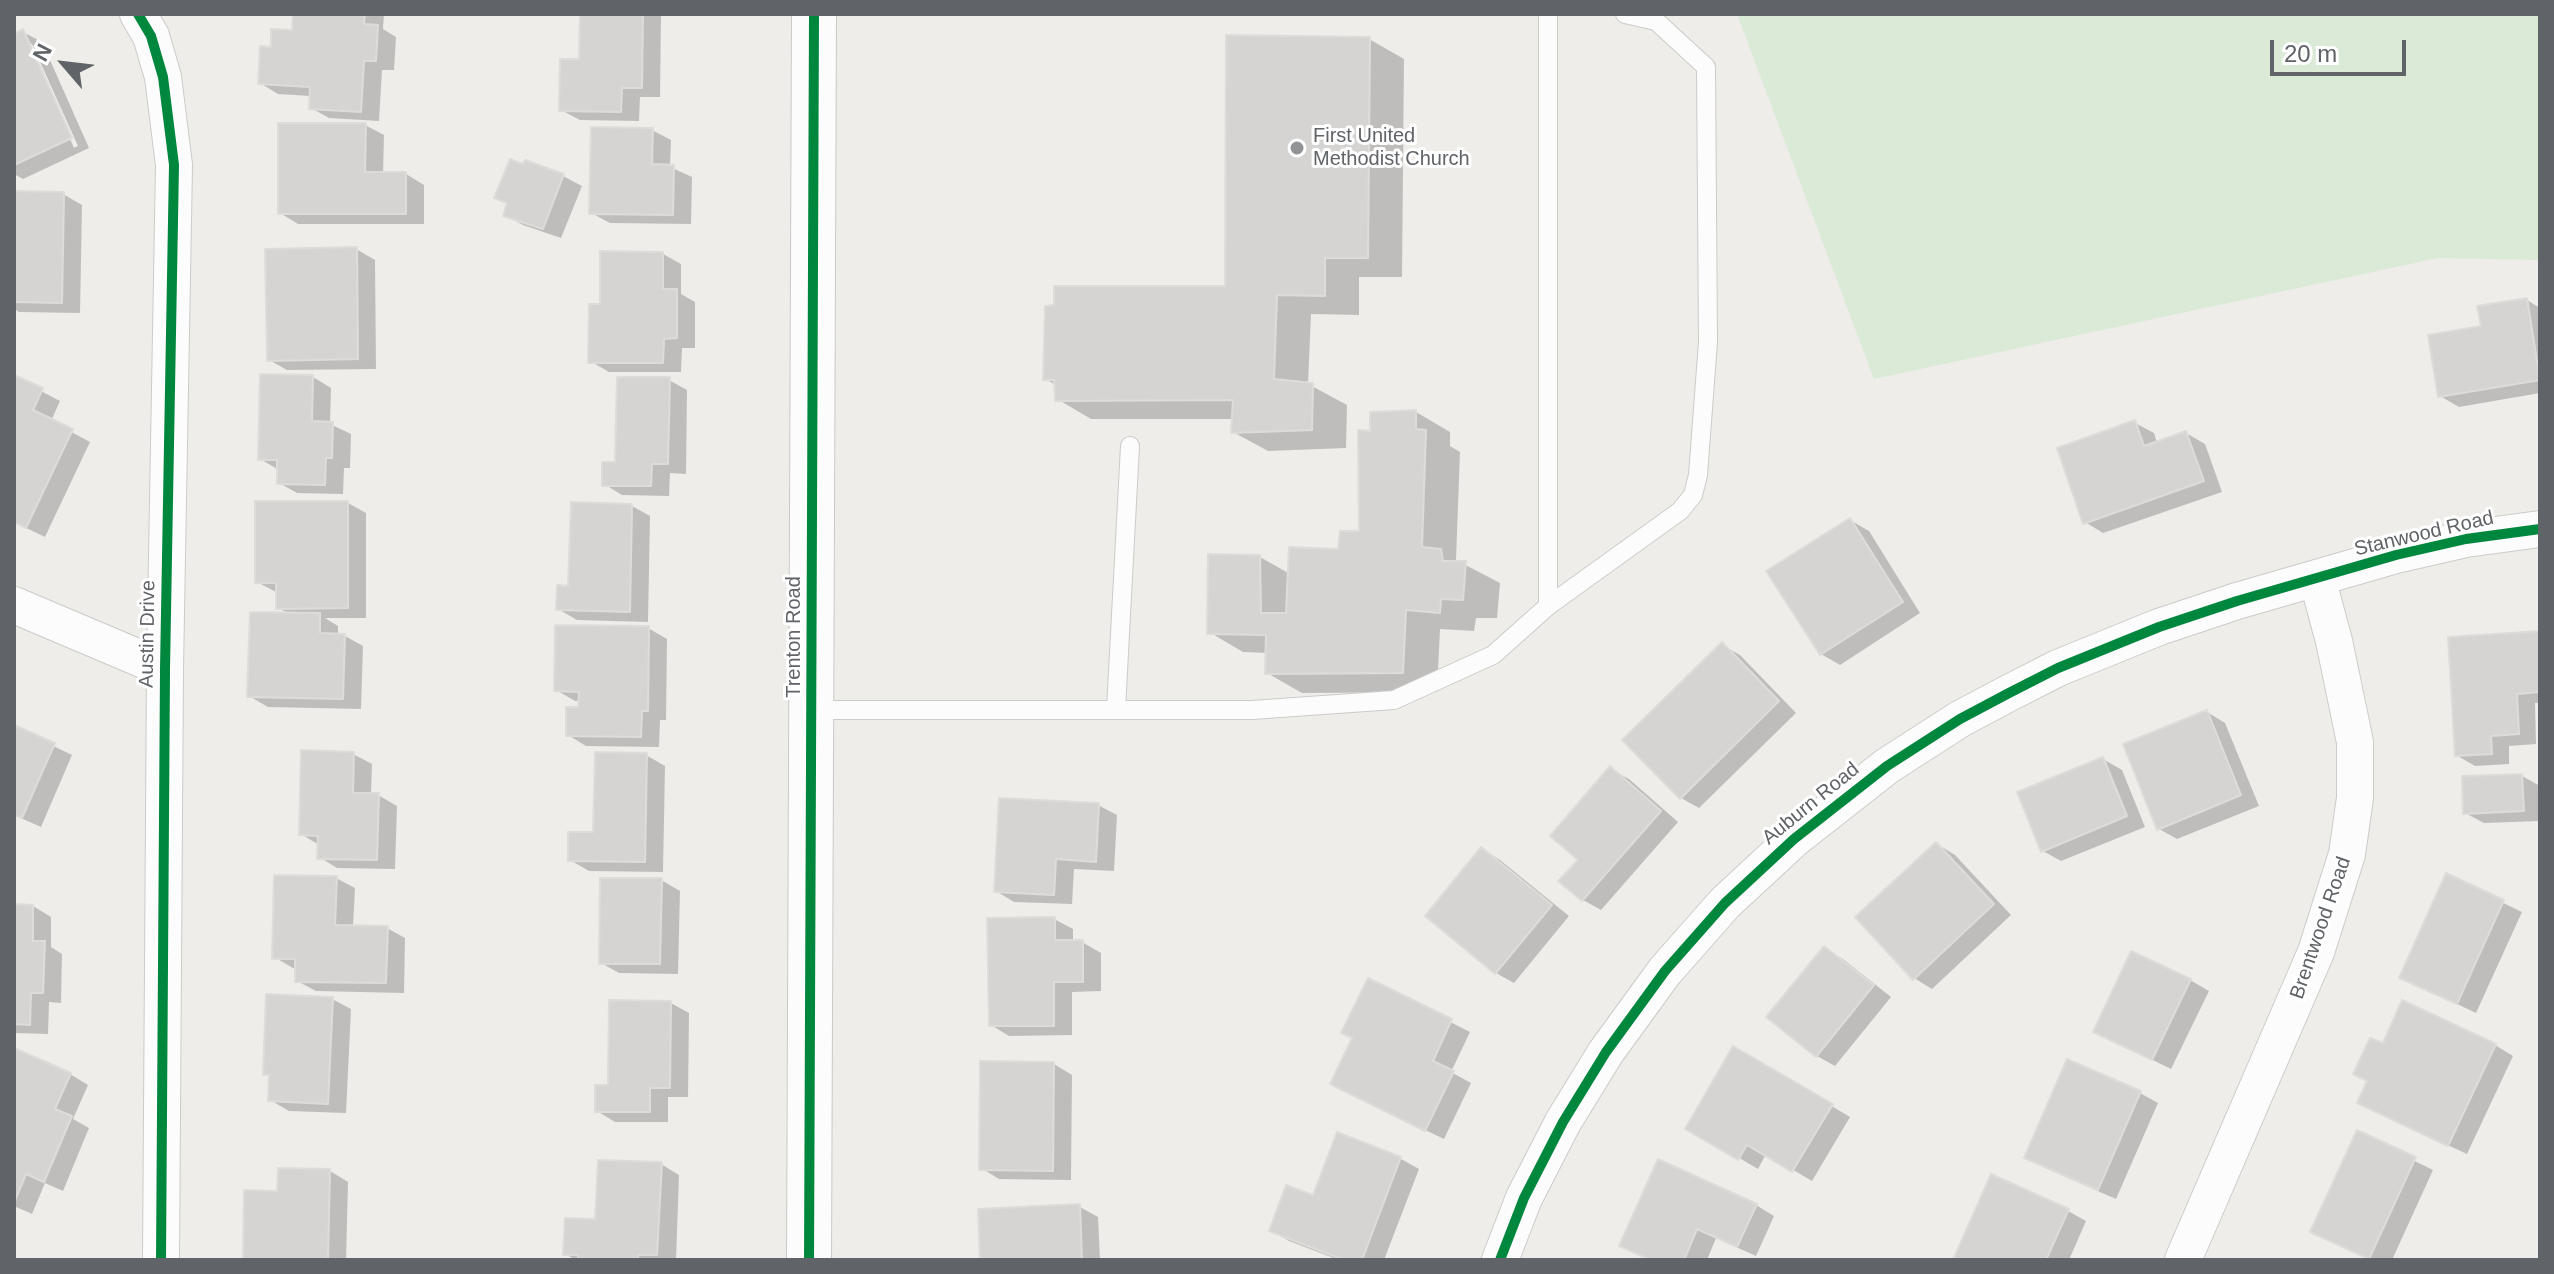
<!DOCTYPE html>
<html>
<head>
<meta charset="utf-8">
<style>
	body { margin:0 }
	#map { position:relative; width:2554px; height:1274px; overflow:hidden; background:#efedea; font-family:Arial,sans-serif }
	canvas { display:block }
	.frame { position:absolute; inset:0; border:16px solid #606367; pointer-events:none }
	.north { position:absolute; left:24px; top:24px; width:80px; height:80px; -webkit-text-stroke:6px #fff; paint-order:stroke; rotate:298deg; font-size:22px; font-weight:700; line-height:32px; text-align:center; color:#606367 }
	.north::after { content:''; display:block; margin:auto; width:28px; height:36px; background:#606367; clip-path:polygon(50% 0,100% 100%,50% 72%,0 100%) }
	.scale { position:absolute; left:2270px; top:40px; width:136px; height:36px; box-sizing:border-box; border:4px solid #606367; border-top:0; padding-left:10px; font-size:24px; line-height:28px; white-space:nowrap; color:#606367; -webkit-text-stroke:6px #fff; paint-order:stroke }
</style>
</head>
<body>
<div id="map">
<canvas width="2554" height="1274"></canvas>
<div class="frame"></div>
<div class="north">N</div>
<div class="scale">20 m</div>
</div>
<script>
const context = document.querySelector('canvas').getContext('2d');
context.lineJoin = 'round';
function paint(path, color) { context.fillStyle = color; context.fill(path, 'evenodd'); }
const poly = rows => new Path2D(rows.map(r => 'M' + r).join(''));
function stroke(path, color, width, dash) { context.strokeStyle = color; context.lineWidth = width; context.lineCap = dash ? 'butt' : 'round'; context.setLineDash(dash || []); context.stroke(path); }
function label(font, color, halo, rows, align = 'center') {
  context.font = font + ' Arial,sans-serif'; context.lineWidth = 6; context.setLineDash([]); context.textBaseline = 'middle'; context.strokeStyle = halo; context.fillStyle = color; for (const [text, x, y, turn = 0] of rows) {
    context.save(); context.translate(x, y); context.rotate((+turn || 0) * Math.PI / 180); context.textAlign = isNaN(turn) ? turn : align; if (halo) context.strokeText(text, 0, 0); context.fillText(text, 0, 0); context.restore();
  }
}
paint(poly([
	[1737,14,2540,14,2540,260,2438,258,1874,379]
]), '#dbe9d7');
paint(poly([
	[295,14,384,14,383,29,396,37,394,70,382,70,379,121,329,118,311,108,311,96,278,94,260,83,272,49,293,32],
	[582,14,657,14,661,16,660,97,640,97,639,121,580,120,561,110,581,61],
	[23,32,42,42,89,148,23,179,14,174,14,36],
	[28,44,32,44,78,146,74,148],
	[1369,39,1404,59,1402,277,1359,277,1359,315,1311,314,1308,384,1347,405,1346,448,1268,451,1233,432,1234,419,1091,419,1057,399,1056,385,1045,379,1227,288],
	[365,125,384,135,383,174,406,174,424,185,424,224,298,224,280,213],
	[652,130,671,140,670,167,692,177,691,224,610,223,591,213],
	[563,176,582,186,561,238,523,225,505,215,509,204,496,197],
	[14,193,63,194,82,205,80,313,19,312,14,309],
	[356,249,375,260,376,369,287,370,269,360],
	[663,254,681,264,681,294,695,302,695,348,682,348,681,372,609,372,590,361,602,306],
	[2527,300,2540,308,2540,393,2459,407,2440,396,2483,328],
	[14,377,60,401,51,421,90,442,45,537,14,522],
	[313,377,331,388,330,424,351,434,350,468,344,468,343,494,297,493,279,483,279,470,260,459],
	[669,380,687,390,686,474,670,473,669,496,622,495,604,484],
	[1416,412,1450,432,1450,446,1460,452,1456,560,1500,583,1497,618,1476,618,1474,631,1440,629,1437,692,1302,693,1267,673,1268,653,1243,652,1209,632,1260,557,1290,574,1339,551,1361,533,1372,433],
	[2135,423,2154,433,2157,443,2186,433,2205,444,2222,492,2103,533,2085,522],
	[348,503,366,513,366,618,325,618,338,626,338,635,345,636,363,646,361,709,268,707,249,696,290,614,278,608,278,593,257,582],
	[632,506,650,516,648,622,577,620,558,609,570,588],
	[1850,520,1869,531,1920,613,1840,665,1821,654],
	[648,628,667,639,666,720,660,720,659,747,586,746,568,735,580,709,580,701,575,701,556,690],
	[2540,633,2540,703,2535,703,2536,744,2509,746,2509,764,2475,766,2456,755],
	[1722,645,1740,655,1796,713,1699,808,1681,798],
	[2207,712,2225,723,2259,806,2177,839,2159,829],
	[14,727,72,755,41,827,14,815],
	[353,754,372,764,371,795,378,795,397,806,395,869,337,868,319,857,319,845,301,834],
	[646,755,665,766,663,872,589,871,570,860,595,834],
	[2103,759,2122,770,2145,827,2061,861,2043,851],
	[1610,769,1629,779,1678,822,1601,910,1583,900,1580,859],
	[2522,776,2540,786,2540,821,2484,823,2465,813],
	[1098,805,1117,815,1114,871,1074,869,1072,904,1014,902,996,891],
	[1937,844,1955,855,2011,915,1932,989,1914,978],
	[1482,849,1500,860,1569,916,1514,983,1496,973,1427,916],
	[2447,876,2522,912,2476,1013,2401,977],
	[336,878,355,888,353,927,387,928,405,938,404,993,316,991,297,981,297,968,293,968,274,957],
	[661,880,680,891,678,974,619,973,601,963],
	[14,906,33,906,51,917,51,947,62,954,61,1003,49,1002,48,1034,14,1033],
	[1054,919,1073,929,1073,942,1082,942,1101,953,1101,991,1072,992,1072,1035,1009,1036,991,1025],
	[1825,949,1843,959,1891,997,1835,1066,1817,1056],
	[2190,980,2209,991,2171,1069,2096,1032],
	[1369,981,1470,1032,1451,1072,1471,1083,1444,1139,1350,1094,1354,1038],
	[332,999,351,1009,346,1113,289,1111,270,1100,271,1078,265,1074],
	[671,1003,689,1013,688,1097,668,1097,668,1122,615,1122,597,1111],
	[2495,1045,2513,1056,2467,1154,2378,1113,2384,1046],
	[1734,1048,1850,1117,1812,1181,1766,1154,1758,1169,1688,1128],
	[14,1054,70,1074,88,1085,73,1119,89,1128,63,1191,45,1183,32,1214,14,1206],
	[1054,1064,1072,1075,1071,1180,999,1179,981,1168],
	[2140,1093,2158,1103,2116,1199,2045,1168,2026,1157],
	[2358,1133,2433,1170,2392,1260,2370,1260,2312,1231],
	[1339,1135,1401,1159,1419,1169,1384,1260,1339,1260,1289,1241,1271,1230,1314,1198],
	[661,1164,679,1175,676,1260,576,1260,565,1254,597,1221],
	[330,1171,348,1182,346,1260,245,1260,279,1193],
	[1756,1205,1774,1216,1756,1256,1716,1238,1707,1260,1650,1260,1622,1245],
	[1080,1207,1098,1217,1100,1260,982,1260],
	[2068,1211,2086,1221,2069,1260,1955,1260]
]), '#0003');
const building = poly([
	[293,14,365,14,364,24,378,25,376,61,364,61,361,112,309,109,310,87,258,84,260,46,271,47,271,29,292,30,293,14],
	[580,14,643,14,642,88,622,88,621,112,559,111,560,59,579,59,580,14],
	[23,29,72,138,14,165,14,34,23,29],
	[1226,35,1370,37,1368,258,1325,258,1325,296,1277,295,1274,379,1313,383,1312,430,1231,433,1233,400,1055,401,1054,380,1043,380,1045,306,1054,305,1054,286,1225,286,1226,35],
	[278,123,366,123,365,172,406,172,406,214,278,214,278,123],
	[591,127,653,128,652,164,674,165,673,215,589,214,591,127],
	[510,159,523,164,525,160,564,174,543,229,503,216,507,203,494,198,510,159],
	[14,191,64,192,62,303,14,302,14,191],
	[357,247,358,359,267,361,265,249,357,247],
	[600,251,663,252,663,289,677,289,677,338,664,339,663,363,588,363,589,304,600,304,600,251],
	[2527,298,2540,380,2438,397,2428,335,2481,326,2477,306,2527,298],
	[260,374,313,375,312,421,333,422,332,458,326,458,325,485,277,484,277,460,258,460,260,374],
	[14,375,43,388,33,410,73,429,26,528,14,522,14,375],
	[617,377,670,377,668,464,652,464,651,486,602,486,602,462,615,462,617,377],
	[1416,410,1416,429,1426,430,1422,547,1441,549,1443,561,1466,561,1463,600,1441,599,1440,613,1406,610,1403,673,1265,674,1266,635,1207,634,1208,554,1260,555,1261,613,1286,613,1289,547,1338,549,1340,531,1359,531,1358,430,1370,431,1370,412,1416,410],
	[2135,420,2144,446,2186,431,2204,481,2083,524,2057,448,2135,420],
	[255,501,348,501,348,608,276,609,276,583,255,583,255,501],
	[571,502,632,504,630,612,556,610,557,585,568,586,571,502],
	[1850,518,1903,602,1820,655,1766,571,1850,518],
	[250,612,320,613,320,633,345,634,343,699,247,697,250,612],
	[555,625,649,626,648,711,642,711,641,737,566,736,566,707,578,707,579,692,554,691,555,625],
	[2540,631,2540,692,2517,694,2519,734,2491,736,2492,754,2455,756,2448,637,2540,631],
	[1722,642,1779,701,1680,799,1622,740,1722,642],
	[2207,710,2241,795,2157,830,2123,744,2207,710],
	[14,725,55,743,22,818,14,815,14,725],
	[301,750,354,752,353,793,379,793,377,860,317,859,318,836,299,835,301,750],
	[595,752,647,753,645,862,568,861,568,832,593,832,595,752],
	[2103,757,2127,816,2041,852,2017,792,2103,757],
	[1610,766,1661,811,1582,901,1558,881,1578,860,1550,836,1610,766],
	[2522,774,2524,811,2463,814,2462,776,2522,774],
	[999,798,1099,803,1096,862,1056,859,1054,895,994,892,999,798],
	[1936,842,1994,904,1913,980,1855,917,1936,842],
	[1481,847,1552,905,1495,974,1425,916,1481,847],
	[2446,873,2504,900,2457,1004,2399,978,2446,873],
	[274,875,337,876,335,925,388,926,386,983,295,982,295,959,272,959,274,875],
	[600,878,662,878,660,964,599,964,600,878],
	[14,904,33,905,33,941,45,941,43,993,31,993,30,1025,14,1024,14,904],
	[1055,917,1055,940,1083,940,1083,982,1054,982,1054,1026,989,1026,987,918,1055,917],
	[1824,946,1874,985,1816,1057,1766,1017,1824,946],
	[2131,951,2191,979,2152,1060,2093,1032,2131,951],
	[1368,978,1452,1019,1433,1061,1454,1071,1425,1131,1330,1084,1352,1038,1341,1033,1368,978],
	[266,994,333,997,328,1104,268,1101,269,1075,263,1075,266,994],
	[609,1000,671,1001,670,1088,650,1088,650,1112,595,1112,595,1085,608,1085,609,1000],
	[2402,1000,2496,1044,2448,1146,2357,1103,2367,1081,2353,1074,2370,1038,2383,1043,2402,1000],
	[1733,1046,1833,1104,1792,1172,1747,1145,1738,1160,1685,1129,1733,1046],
	[14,1048,71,1073,55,1109,72,1116,44,1182,26,1174,14,1203,14,1048],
	[2067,1059,2141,1091,2098,1190,2024,1158,2067,1059],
	[980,1061,1054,1062,1053,1171,979,1170,980,1061],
	[2357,1130,2416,1157,2369,1259,2310,1232,2357,1130],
	[1337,1132,1401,1157,1362,1260,1344,1260,1269,1231,1286,1185,1313,1195,1337,1132],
	[1658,1159,1757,1204,1737,1247,1697,1229,1684,1260,1651,1260,1619,1246,1658,1159],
	[598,1160,662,1162,657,1255,638,1255,638,1260,578,1260,578,1255,563,1255,565,1218,595,1219,598,1160],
	[278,1168,330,1169,328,1260,243,1260,244,1190,277,1191,278,1168],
	[1991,1174,2069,1209,2046,1260,1953,1260,1991,1174],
	[1080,1204,1082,1260,980,1260,978,1209,1080,1204]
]);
paint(building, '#d6d4d3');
stroke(building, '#dedcd9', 2);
const service = poly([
	[1548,14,1548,606],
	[1116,709,1130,446],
	[811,710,1252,710,1394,700,1493,655,1548,606,1680,511,1693,495,1698,475,1708,342,1706,67,1656,21,1625,14]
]);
const minor = poly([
	[138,14,151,36,163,77,174,165,165,669,161,1260],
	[14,605,165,669],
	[1500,1260,1524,1198,1563,1122,1606,1052,1665,971,1725,903,1794,839,1887,766,1960,719,2009,693,2058,668,2159,627,2237,601,2396,555,2466,539,2540,529],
	[2183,1260,2316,952,2347,854,2355,798,2355,742,2334,641,2317,578]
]);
const secondary = poly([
	[809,1260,814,14]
]);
stroke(service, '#cbcbca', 20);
stroke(minor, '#cbcbca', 38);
stroke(secondary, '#c9c9c9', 46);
stroke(service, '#fdfcfc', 18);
stroke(minor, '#fdfcfc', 36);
stroke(secondary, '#fdfcfc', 44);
stroke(poly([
	[138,14,151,36,163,77,174,165,165,669,161,1260],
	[809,1260,814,14],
	[1500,1260,1524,1198,1563,1122,1606,1052,1665,971,1725,903,1794,839,1887,766,1960,719,2009,693,2058,668,2159,627,2237,601,2396,555,2466,539,2540,529]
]), '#00873e', 10);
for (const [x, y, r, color] of [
	[1297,148,8,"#929395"]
]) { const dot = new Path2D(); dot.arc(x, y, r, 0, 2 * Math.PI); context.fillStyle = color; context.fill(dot); stroke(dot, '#fff', 3); }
label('20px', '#606367', '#fff', [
	["First United",1313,136],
	["Methodist Church",1313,159]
], 'left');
label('20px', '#606367', '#fff', [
	["Stanwood Road",2424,534,-13],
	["Austin Drive",148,634,-89],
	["Trenton Road",794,637,-90],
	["Auburn Road",1811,804,-39],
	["Brentwood Road",2321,928,-71]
]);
</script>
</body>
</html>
